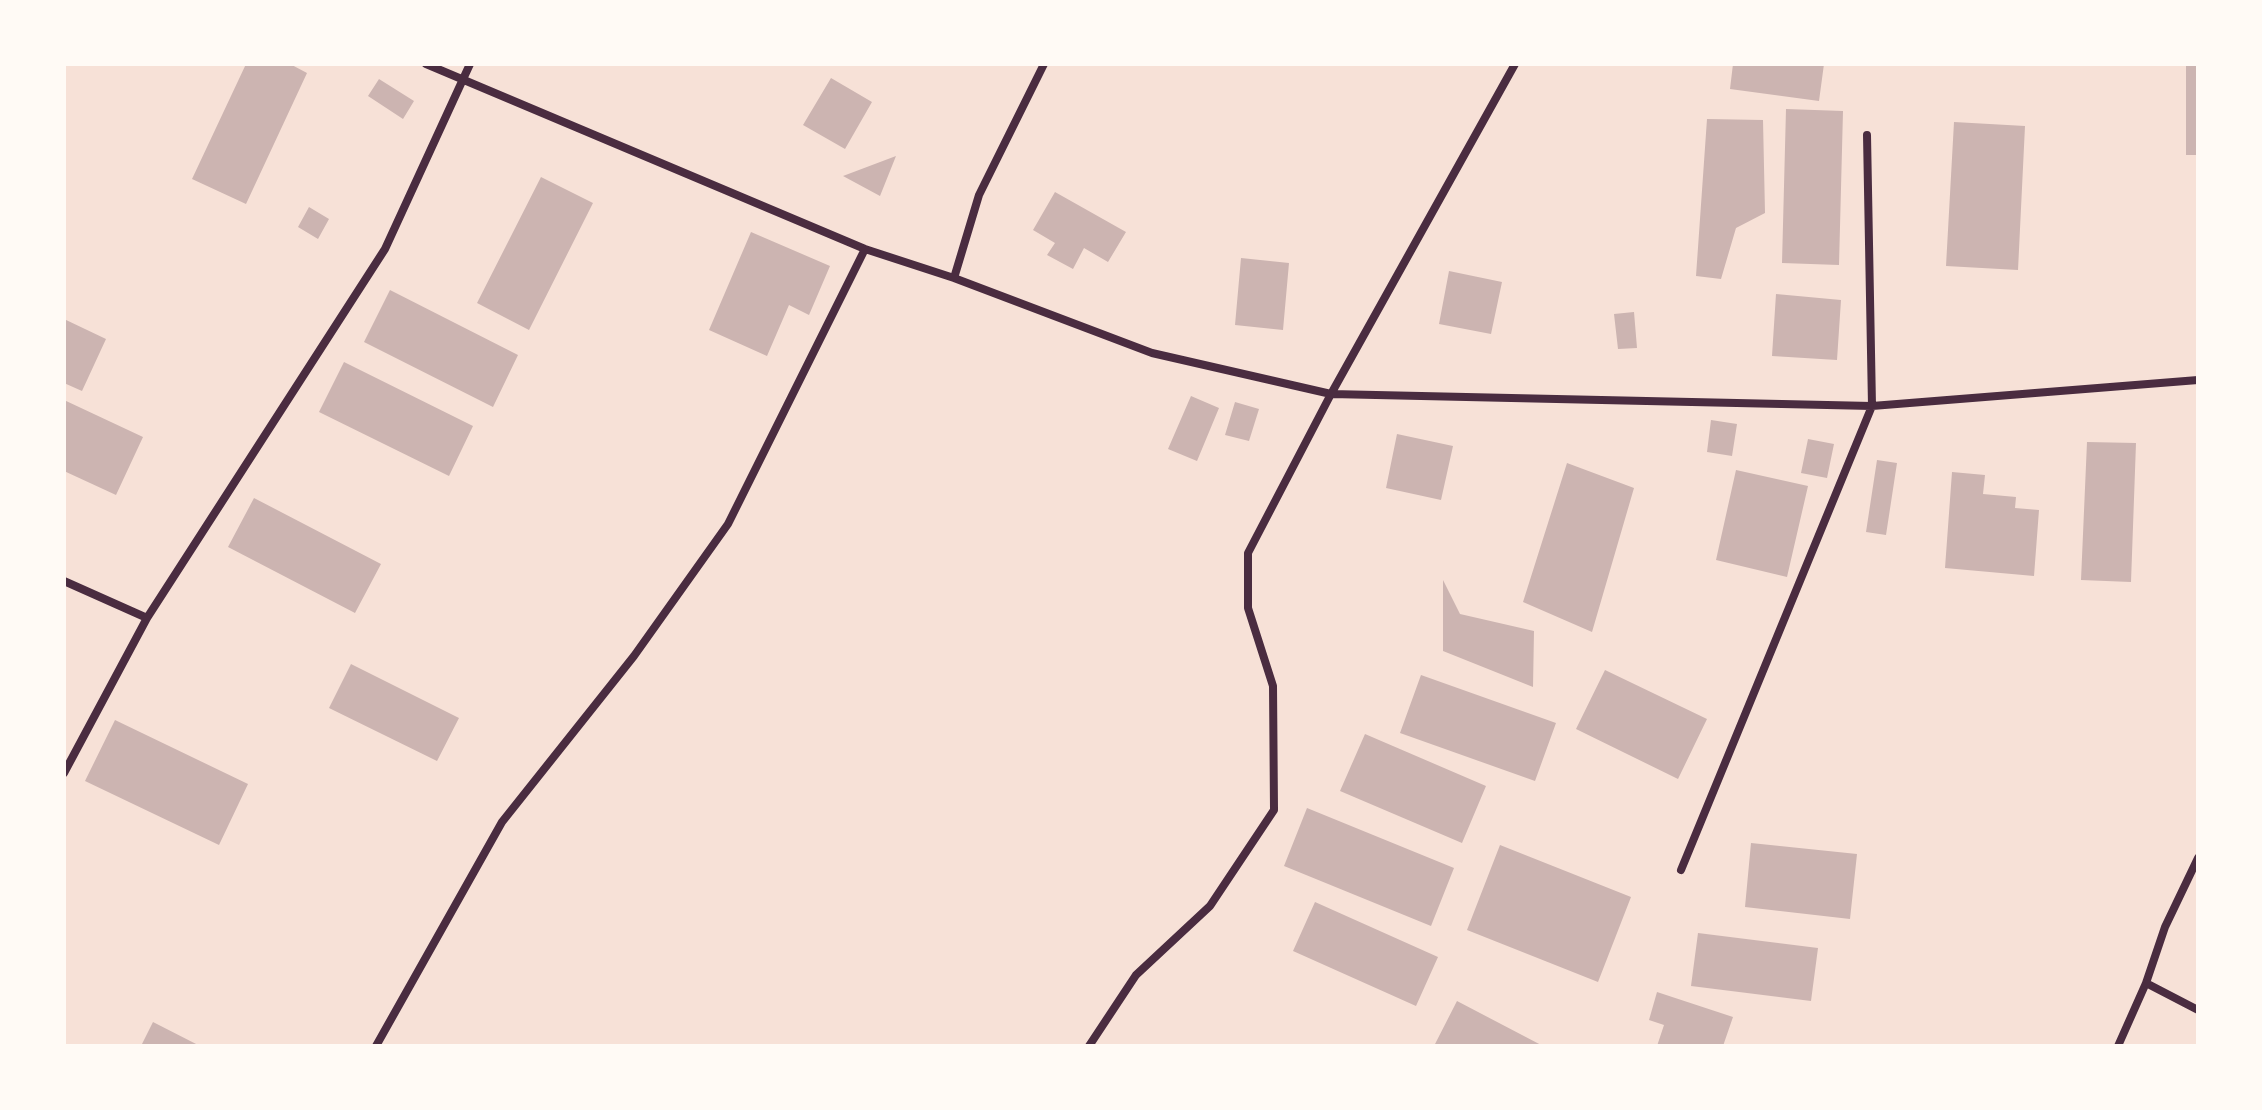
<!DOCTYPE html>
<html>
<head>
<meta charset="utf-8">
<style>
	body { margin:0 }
	#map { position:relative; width:2262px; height:1110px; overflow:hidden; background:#f7e1d7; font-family:Poppins,sans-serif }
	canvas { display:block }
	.frame { position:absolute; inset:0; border:66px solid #fffaf5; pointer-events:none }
</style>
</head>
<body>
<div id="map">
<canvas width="2262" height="1110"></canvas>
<div class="frame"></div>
</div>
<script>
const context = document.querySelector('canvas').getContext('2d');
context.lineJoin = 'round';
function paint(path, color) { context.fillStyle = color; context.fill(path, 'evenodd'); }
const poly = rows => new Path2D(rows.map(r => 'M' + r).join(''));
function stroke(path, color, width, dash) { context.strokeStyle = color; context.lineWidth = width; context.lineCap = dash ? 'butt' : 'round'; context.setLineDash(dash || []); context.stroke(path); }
paint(poly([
	[246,64,290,64,307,73,246,204,192,179],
	[1733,64,1824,64,1819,101,1730,89],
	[2186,64,2198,64,2198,155,2186,155],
	[831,78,872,102,845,149,803,125],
	[379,79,414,101,403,119,368,96],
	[1786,109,1843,111,1839,265,1782,263],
	[1707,119,1763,120,1765,213,1736,228,1721,279,1696,276],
	[1954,122,2025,126,2018,270,1946,266],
	[896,156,880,196,843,176],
	[541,177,593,203,529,330,477,303],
	[1055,192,1126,232,1108,262,1084,248,1073,269,1047,255,1055,243,1033,230],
	[309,207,329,219,318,239,298,227],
	[751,232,830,266,809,315,789,305,767,356,709,330],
	[1241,258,1289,263,1283,330,1235,325],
	[1449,271,1502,282,1491,334,1439,324],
	[390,290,518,355,493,407,364,342],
	[1776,294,1841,300,1837,360,1772,356],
	[1634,312,1637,348,1618,349,1614,314],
	[64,319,106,339,82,391,64,383],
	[344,362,473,426,449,476,319,412],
	[1191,396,1219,408,1197,461,1168,449],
	[64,400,143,437,116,495,64,471],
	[1235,402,1259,409,1249,441,1225,435],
	[1711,420,1737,424,1732,456,1707,452],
	[1397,434,1453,446,1441,500,1386,488],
	[1808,439,1834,444,1827,478,1801,473],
	[2087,442,2136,443,2131,582,2081,580],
	[1877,460,1897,463,1886,535,1866,532],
	[1567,463,1634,488,1592,632,1523,602],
	[1736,470,1808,486,1787,577,1716,560],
	[1952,472,1985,475,1983,494,2016,497,2015,508,2039,510,2034,576,1945,568],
	[254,498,381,564,355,613,228,547],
	[1443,580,1460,614,1534,631,1533,687,1443,651],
	[351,664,459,718,437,761,329,708],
	[1605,670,1707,719,1678,779,1576,729],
	[1421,675,1556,723,1535,781,1400,733],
	[115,720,248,784,219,845,85,781],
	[1365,734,1486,786,1462,843,1340,791],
	[1307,808,1454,868,1431,926,1284,866],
	[1751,843,1857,854,1850,919,1745,907],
	[1500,845,1631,897,1598,982,1467,930],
	[1315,902,1438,957,1416,1006,1293,951],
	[1698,933,1818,948,1811,1001,1691,986],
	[1657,992,1733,1017,1723,1046,1657,1046,1664,1025,1649,1020],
	[1457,1001,1543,1046,1434,1046],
	[153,1022,200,1046,141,1046]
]), '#ccb4b1');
stroke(poly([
	[426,64,865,249,954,278,1152,353,1331,394,1872,406,2198,380],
	[954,278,979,195,1044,64],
	[64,581,147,618],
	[64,773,147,618,385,249,470,64],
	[2198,858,2165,927,2146,983,2198,1010],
	[1681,870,1872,406,1867,135],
	[376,1046,502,822,634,656,728,524,865,249],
	[1089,1046,1136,975,1210,906,1274,810,1273,686,1248,608,1248,553,1331,394,1515,64],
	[2118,1046,2146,983]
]), '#4a2c40', 8);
</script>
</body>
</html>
